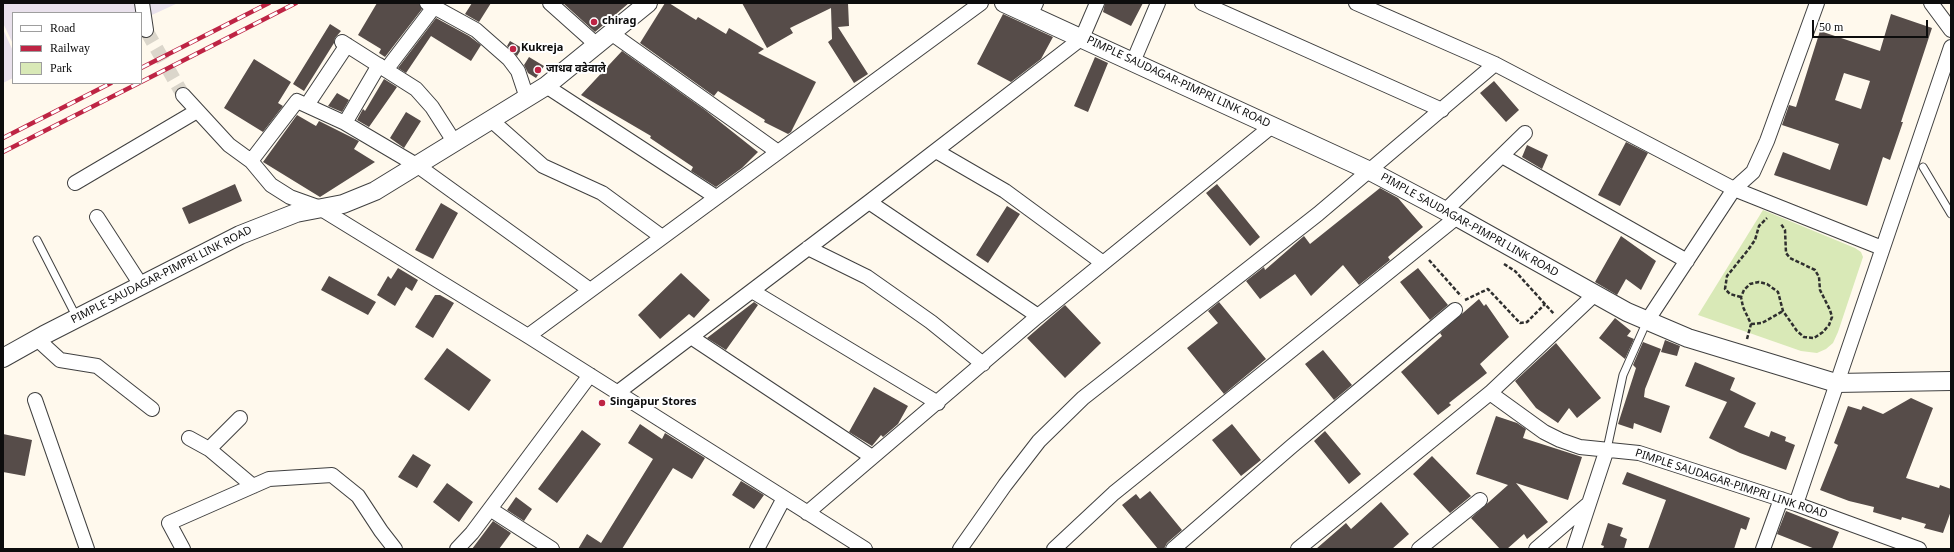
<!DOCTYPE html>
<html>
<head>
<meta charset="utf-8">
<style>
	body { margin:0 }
	#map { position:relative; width:1954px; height:552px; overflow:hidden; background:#fff9ed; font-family:Georgia,serif }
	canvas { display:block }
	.frame { position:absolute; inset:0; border:4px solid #0d0d0d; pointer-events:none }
	.legend { position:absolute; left:12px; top:12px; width:130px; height:72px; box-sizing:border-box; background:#fff; border:1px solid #9e9e9e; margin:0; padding:5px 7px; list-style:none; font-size:12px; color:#0d0d0d }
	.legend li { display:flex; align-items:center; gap:8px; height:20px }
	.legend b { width:20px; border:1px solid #9e9e9e }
	.scale { position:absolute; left:1812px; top:20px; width:116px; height:18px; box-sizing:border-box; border:2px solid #0d0d0d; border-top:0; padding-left:5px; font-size:12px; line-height:14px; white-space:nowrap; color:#0d0d0d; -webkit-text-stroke:3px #fff; paint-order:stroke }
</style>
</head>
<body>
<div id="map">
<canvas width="1954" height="552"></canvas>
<div class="frame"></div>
<ul class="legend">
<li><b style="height:5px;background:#fff"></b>Road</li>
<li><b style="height:5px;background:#be2444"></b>Railway</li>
<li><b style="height:11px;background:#d9e9b7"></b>Park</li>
</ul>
<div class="scale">50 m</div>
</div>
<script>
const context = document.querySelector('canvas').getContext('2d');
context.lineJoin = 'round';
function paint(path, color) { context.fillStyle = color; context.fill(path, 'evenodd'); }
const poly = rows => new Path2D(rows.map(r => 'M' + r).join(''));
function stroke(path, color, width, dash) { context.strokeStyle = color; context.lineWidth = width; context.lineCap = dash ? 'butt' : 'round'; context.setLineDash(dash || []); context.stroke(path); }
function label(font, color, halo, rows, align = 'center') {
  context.font = font + ' Georgia,"Noto Sans Devanagari",serif'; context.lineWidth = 4; context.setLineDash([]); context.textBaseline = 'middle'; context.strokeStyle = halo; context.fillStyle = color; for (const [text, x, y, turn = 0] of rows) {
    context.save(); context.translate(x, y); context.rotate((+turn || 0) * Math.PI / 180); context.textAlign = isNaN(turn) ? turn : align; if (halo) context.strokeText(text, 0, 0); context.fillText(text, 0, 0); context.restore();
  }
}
paint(poly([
	[3,3,178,3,141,20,141,13,13,13,13,44,3,23],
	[3,29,13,51,13,78,3,83]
]), '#e9e1ec');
paint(poly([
	[1763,210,1855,248,1861,252,1863,257,1838,332,1833,343,1826,349,1817,353,1801,351,1698,315]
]), '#d9e9b7');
paint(poly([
	[377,3,419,3,422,9,385,57,379,53,381,49,358,35],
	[472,3,491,3,479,22,465,14],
	[563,3,629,3,595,32],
	[665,3,669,3,696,20,698,17,726,34,729,28,764,49,758,53,816,82,791,132,788,134,764,122,765,120,718,91,714,96,640,43],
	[742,3,848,3,849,26,838,27,868,74,854,83,828,42,832,39,831,8,790,28,793,33,767,48],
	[1105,3,1143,3,1131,26,1103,12],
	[1003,14,1053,37,1041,59,1011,82,977,64],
	[1891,14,1932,28,1901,122,1903,122,1890,160,1883,157,1867,206,1774,175,1783,152,1830,170,1839,144,1782,125,1789,105,1796,107,1820,31,1880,51],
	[1844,73,1870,81,1861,109,1835,100],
	[436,18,469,36,481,45,471,61,431,36,406,73,398,68],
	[330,24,341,31,335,38,334,43,304,91,293,84],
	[510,41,522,48,517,56,507,46],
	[622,51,705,110,758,152,742,168,716,187,691,171,693,167,650,138,651,136,581,95],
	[529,57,544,66,536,78,528,73,524,65],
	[1095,57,1108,63,1088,112,1074,106],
	[254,59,291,82,278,103,283,106,263,132,224,108],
	[384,79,397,87,369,127,357,120,363,109,365,111],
	[1494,81,1519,110,1506,122,1480,93],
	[337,93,349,100,342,112,328,106],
	[406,112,421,121,404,148,390,138],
	[297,115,316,126,319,121,359,141,354,149,375,162,320,197,263,162],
	[1626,142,1648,153,1620,206,1598,195],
	[1527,145,1548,155,1542,169,1522,157],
	[235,184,242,201,189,224,182,208],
	[1217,184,1260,237,1250,246,1206,193],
	[1380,188,1398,198,1423,227,1388,257,1390,260,1359,285,1343,265,1311,296,1295,274,1260,299,1246,281,1264,267,1265,270,1304,236,1310,244],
	[441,203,458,213,433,259,415,250],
	[1007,206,1020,214,988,263,976,255],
	[1621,236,1656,261,1641,290,1626,279,1617,295,1595,282],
	[398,268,418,280,412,291,406,287,395,306,377,295,388,276,391,279],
	[1418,268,1448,305,1430,320,1400,282],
	[681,273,710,300,694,318,689,314,660,339,638,315],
	[329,276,376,302,368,315,321,290],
	[435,295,440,295,454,303,433,338,415,327],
	[1479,299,1484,306,1486,304,1509,337,1480,364,1487,373,1449,403,1451,405,1438,415,1401,372,1442,336,1440,333],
	[754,302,758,305,726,350,707,338],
	[1219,302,1266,359,1224,394,1187,348,1218,323,1208,311],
	[1065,305,1101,343,1065,378,1027,338],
	[1615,318,1631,331,1627,336,1634,339,1625,359,1599,338],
	[1665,340,1680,346,1677,356,1661,352],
	[1643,342,1661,349,1645,389,1644,397,1670,406,1661,433,1634,423,1633,429,1618,424,1636,368,1633,365],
	[1556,343,1601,398,1577,418,1569,408,1558,423,1536,408,1515,381],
	[447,348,491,380,469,411,424,379],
	[1323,350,1352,385,1334,400,1305,364],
	[1695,362,1735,378,1730,390,1756,403,1744,427,1769,437,1771,431,1786,437,1785,441,1795,445,1786,470,1740,453,1709,438,1727,402,1685,386],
	[874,387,908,406,898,424,883,437,881,435,872,446,849,432],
	[1911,398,1933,408,1906,478,1939,488,1940,485,1951,489,1951,511,1943,533,1924,528,1926,524,1902,517,1901,520,1873,512,1874,507,1849,501,1820,490,1838,445,1834,443,1848,406,1861,410,1863,406,1883,414],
	[1496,416,1517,423,1526,429,1523,438,1582,457,1568,500,1516,483,1548,522,1527,539,1524,534,1507,549,1500,549,1471,518,1508,485,1476,474],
	[640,424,662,439,665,433,705,458,692,479,673,468,622,549,578,549,587,534,601,543,653,459,628,443],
	[1232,424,1261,460,1241,476,1212,440],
	[582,430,601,444,557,503,538,489],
	[1325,431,1361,474,1349,484,1314,441],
	[3,434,32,440,25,476,3,472],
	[413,454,431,465,417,488,398,477],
	[1432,456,1471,496,1450,513,1413,474],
	[1627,472,1750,518,1746,530,1741,528,1734,549,1648,549,1666,500,1622,484],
	[741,481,764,495,754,509,732,495],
	[447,483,473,502,459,522,433,502],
	[1150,491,1182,530,1167,543,1164,549,1158,549,1122,505,1136,494,1140,499],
	[516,497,532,509,524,521,507,510],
	[1381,502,1409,534,1392,549,1316,549,1346,523,1351,529],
	[1786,511,1839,532,1832,549,1815,549,1777,534],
	[493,521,511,533,499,549,472,549],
	[1608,523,1623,528,1620,536,1627,539,1624,549,1603,549,1604,546,1601,545]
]), '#564c49');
stroke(poly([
	[146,30,183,95]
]), '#dbd6cb', 14, [14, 7]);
const service = poly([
	[1923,167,1951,214],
	[37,240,77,318],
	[1607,449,1623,375,1647,321]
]);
const minor = poly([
	[142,3,146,30],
	[427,3,476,30,509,59,518,71,527,98],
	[550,3,597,45],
	[1202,3,1442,110],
	[1356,3,1495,64,1734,189,1882,248],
	[1931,3,1951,30],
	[1030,15,1036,3],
	[611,33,778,152],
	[342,42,416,89,432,107,455,143],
	[1133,62,1158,3],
	[379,65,345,123,418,166,590,290],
	[386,70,434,7],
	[546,86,716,197],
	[183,95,229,145,251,161,271,185,290,197,318,207,528,336,865,549],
	[307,105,347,45],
	[491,120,543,166,602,193,662,237],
	[936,151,1005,191,1103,263],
	[1502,156,1687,261],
	[251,161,297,101,345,123],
	[75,183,197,111],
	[869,202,1038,316],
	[1445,211,1525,133],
	[97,217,141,285],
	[808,248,867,277,931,322,983,364],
	[752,291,938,403],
	[1647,321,1734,189,1753,172,1767,141,1817,3],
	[528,336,981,3],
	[691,337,872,457],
	[37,339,60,360,97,366,152,409],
	[617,393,869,202,1082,38,1097,3],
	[1490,393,1544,432,1560,440,1580,447,1639,453,1796,504,1919,549],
	[35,400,87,549],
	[240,418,209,449,253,486],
	[189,438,209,449],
	[1796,504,1951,47],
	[490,509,552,549],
	[807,513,1038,316,1272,126],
	[183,549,169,523,269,479,332,475,358,496,381,531,395,549],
	[457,549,472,533,590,375],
	[757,549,784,498],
	[960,549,1005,485,1039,441,1083,398,1318,214,1495,64],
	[1054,549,1114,493,1457,217],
	[1173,549,1292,446,1455,310],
	[1298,549,1490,393,1594,295],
	[1419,549,1480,500],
	[1536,549,1587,505],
	[1574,549,1607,449],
	[1763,549,1781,499]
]);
const tertiary = poly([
	[1004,3,1370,171,1457,217,1627,312,1688,338,1836,383,1951,381],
	[3,358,44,335,240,235,296,213,343,204,375,191,546,86,648,3]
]);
stroke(service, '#404040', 9);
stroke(minor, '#404040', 16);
stroke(tertiary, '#404040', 20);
stroke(poly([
	[1429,260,1461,296],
	[1504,264,1515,271,1554,314],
	[1741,297,1730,294,1725,289,1727,276,1748,250,1755,240,1759,226,1767,218],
	[1465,300,1488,289,1520,323,1527,322,1545,304],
	[1751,324,1762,323,1783,311],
	[1747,339,1751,324,1743,307,1741,297,1744,290,1750,284,1759,282,1767,284,1778,292,1783,311,1797,331,1804,337,1814,338,1823,332,1829,325,1832,317,1830,310,1820,290,1819,277,1815,270,1790,258,1786,253,1785,230,1781,224]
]), '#2f2f2f', 2.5, [4, 2]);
stroke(service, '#fff', 7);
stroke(minor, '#fff', 14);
stroke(tertiary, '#fff', 18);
const rail = poly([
	[141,68,269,3],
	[141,82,296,3],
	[3,138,111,83],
	[3,152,139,83]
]);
stroke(rail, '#be2444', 4.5);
stroke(rail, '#fff', 3, [9]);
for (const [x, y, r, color] of [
	[594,22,4,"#be2444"],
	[513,49,4,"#be2444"],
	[538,70,4,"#be2444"],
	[602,403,4,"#be2444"]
]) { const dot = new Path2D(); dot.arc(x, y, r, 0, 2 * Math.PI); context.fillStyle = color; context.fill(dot); stroke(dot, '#fff', 1.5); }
label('bold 11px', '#0d0d0d', '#fff', [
	["chirag",602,22],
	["Kukreja",521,49],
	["जाधव वडेवाले",546,70],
	["Singapur Stores",610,403]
], 'left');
label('11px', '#0d0d0d', '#fff', [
	["PIMPLE SAUDAGAR-PIMPRI LINK ROAD",1178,83,25],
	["PIMPLE SAUDAGAR-PIMPRI LINK ROAD",1469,226,29],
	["PIMPLE SAUDAGAR-PIMPRI LINK ROAD",162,276,-27],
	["PIMPLE SAUDAGAR-PIMPRI LINK ROAD",1731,485,18]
]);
</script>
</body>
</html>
